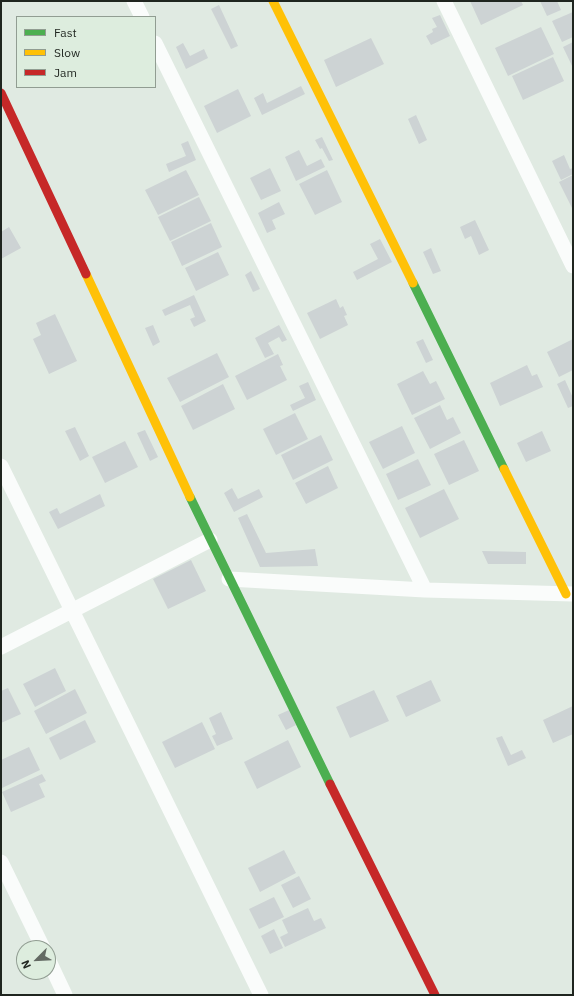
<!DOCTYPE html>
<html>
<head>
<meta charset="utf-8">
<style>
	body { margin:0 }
	#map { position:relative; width:574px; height:996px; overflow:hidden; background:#e0eae2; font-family:"IBM Plex Sans",sans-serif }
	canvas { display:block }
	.frame { position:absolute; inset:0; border:2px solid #1f251f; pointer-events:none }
	.legend { position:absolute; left:16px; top:16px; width:140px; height:72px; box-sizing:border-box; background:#ddedde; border:1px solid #919d92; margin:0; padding:5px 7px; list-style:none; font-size:12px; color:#1f251f }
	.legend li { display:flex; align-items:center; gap:8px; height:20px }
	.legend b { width:20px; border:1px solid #919d92 }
	.north { position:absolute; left:16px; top:940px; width:40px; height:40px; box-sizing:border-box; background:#ddedde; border:1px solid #919d92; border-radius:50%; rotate:246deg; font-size:11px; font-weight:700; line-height:16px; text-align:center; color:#1f251f }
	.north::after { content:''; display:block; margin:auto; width:14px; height:18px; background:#636a63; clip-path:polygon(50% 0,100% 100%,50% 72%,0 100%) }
</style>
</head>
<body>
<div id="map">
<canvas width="574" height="996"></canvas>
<div class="frame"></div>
<ul class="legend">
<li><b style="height:5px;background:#4caf50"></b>Fast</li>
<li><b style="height:5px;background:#ffc107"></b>Slow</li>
<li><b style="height:5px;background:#c62828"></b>Jam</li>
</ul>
<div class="north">N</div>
</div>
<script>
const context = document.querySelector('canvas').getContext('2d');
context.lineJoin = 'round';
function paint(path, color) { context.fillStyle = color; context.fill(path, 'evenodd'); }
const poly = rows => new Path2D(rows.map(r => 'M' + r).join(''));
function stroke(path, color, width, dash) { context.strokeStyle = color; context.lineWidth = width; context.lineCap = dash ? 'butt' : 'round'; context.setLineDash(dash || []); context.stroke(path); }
paint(poly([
	[470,1,521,1,523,5,481,25],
	[540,1,557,1,561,10,547,16],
	[219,5,238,46,231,49,211,9],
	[573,12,573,37,562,42,552,21],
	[440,15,450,36,431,45,426,36,433,32,432,29,437,27,432,18],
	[541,27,554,54,508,76,495,48],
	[371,38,384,64,336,87,324,60],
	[573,42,573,68,563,47],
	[183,43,190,56,204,49,208,58,186,69,176,47],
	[553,57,564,81,523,100,512,76],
	[301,86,305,94,262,115,254,98,263,93,267,103],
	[238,89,251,116,217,133,204,106],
	[416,115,427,140,419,144,408,119],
	[322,137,333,160,329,161,322,148,320,149,315,140],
	[188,141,196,160,169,172,166,164,186,156,181,144],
	[299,150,307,166,321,159,325,167,296,181,285,157],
	[564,155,570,169,573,168,573,174,561,180,552,161],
	[270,168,281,191,261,200,250,178],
	[186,170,199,195,158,215,145,190],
	[327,170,342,202,315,215,299,184],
	[573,175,573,210,559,182],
	[199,197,211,221,170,241,158,217],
	[279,202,285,214,272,220,276,229,267,233,258,213],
	[475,220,489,250,479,255,471,236,465,239,460,227],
	[211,223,222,247,182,266,171,242],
	[9,227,21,248,1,259,1,232],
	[380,239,392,262,357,280,353,272,378,259,370,244],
	[431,248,441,271,433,274,423,252],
	[218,252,229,275,196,291,185,268],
	[251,271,260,289,253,292,245,275],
	[194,295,206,321,194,327,190,319,195,317,190,305,165,316,162,310],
	[336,299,340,308,343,306,347,315,344,316,348,325,320,339,307,313],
	[55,314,77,361,49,374,33,339,41,335,36,323],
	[153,325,160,342,153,346,145,328],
	[279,325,287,340,282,342,279,337,268,343,274,354,265,358,255,338],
	[423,339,433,360,426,363,416,342],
	[573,339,573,370,559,377,547,352],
	[217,353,229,377,180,402,167,378],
	[278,354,283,365,280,366,287,380,247,400,235,376],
	[527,365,532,376,537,374,543,387,500,406,490,383],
	[423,371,430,384,436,381,445,399,412,415,397,384],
	[565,380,573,398,573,406,568,408,557,384],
	[308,382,316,400,293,411,290,405,305,398,299,386],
	[223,384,235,409,193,430,181,406],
	[440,405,447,420,453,417,461,433,430,449,414,418],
	[295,413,308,439,276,455,263,429],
	[402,426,415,453,383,469,369,442],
	[75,427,89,456,80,461,65,431],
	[145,430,158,457,150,461,137,433],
	[542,431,551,451,526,462,517,443],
	[321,435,333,460,293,480,281,455],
	[464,440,479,471,449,485,434,454],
	[125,441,138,467,105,483,92,457],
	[418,459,431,485,398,500,386,474],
	[328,466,338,488,306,504,295,483],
	[232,488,238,499,259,489,263,497,234,512,224,493],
	[444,489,459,519,420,538,405,508],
	[100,494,105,506,58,529,49,512,57,508,60,514],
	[247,514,266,553,315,549,318,566,260,567,238,518],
	[482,551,526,552,526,564,488,564],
	[191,560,206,591,168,609,153,579],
	[55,668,66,691,35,707,23,684],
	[431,680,441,701,406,717,396,696],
	[8,688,21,714,1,723,1,691],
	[75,689,87,713,46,734,34,711],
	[374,690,389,721,350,738,336,707],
	[573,706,573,734,553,743,543,720],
	[289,710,296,725,286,730,278,715],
	[221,712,233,739,217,746,212,736,216,734,209,718],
	[85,720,96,742,60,760,49,738],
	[202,722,215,749,175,768,162,742],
	[502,736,511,755,522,750,526,758,508,766,496,738],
	[288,740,301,767,257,789,244,762],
	[29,747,40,770,2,788,1,760],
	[42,774,46,781,39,784,45,797,11,812,2,792],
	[284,850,296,873,260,892,248,868],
	[299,876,311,899,293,908,281,885],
	[274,897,284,917,259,929,249,909],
	[308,908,314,921,321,918,326,928,285,947,280,937,288,933,282,920],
	[274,929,283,948,270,954,261,936]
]), '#cdd3d4');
stroke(poly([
	[134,1,142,17],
	[444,1,573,266],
	[155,43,425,590],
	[1,466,261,995],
	[229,579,425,590,573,594],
	[1,647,210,540],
	[1,862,43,948],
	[48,959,65,995]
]), '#fafcfb', 15);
stroke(poly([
	[413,283,504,469],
	[190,497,330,784]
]), '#4caf50', 9);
stroke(poly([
	[273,1,413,283],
	[86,274,190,497],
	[504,469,566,594]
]), '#ffc107', 9);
stroke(poly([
	[1,93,86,274],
	[330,784,435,995]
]), '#c62828', 9);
</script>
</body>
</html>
